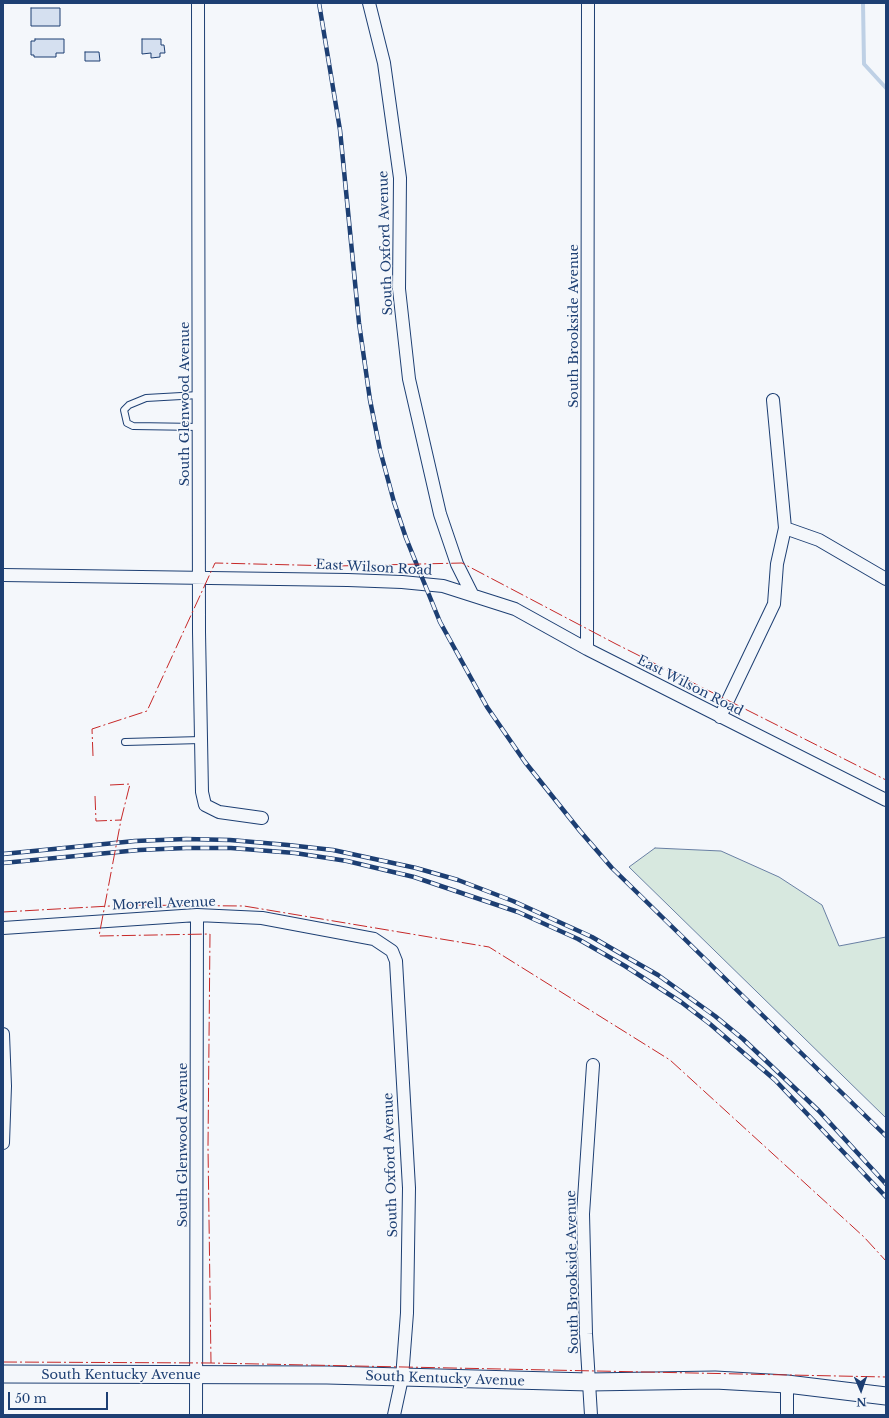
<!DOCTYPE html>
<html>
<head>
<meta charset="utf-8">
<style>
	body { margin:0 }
	#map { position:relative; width:889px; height:1418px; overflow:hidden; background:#f4f7fb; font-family:"Libre Baskerville",serif }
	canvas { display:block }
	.frame { position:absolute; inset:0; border:4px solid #1d3f73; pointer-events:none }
	.north { position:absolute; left:841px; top:1370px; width:40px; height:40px; -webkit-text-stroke:3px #f4f7fb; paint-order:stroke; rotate:178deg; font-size:11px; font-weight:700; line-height:16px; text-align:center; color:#1d3f73 }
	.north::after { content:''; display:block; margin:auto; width:14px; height:18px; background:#1d3f73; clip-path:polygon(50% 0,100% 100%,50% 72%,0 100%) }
	.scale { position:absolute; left:8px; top:1392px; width:100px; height:18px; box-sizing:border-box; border:2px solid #1d3f73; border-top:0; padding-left:5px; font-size:12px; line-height:14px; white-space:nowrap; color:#1d3f73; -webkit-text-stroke:3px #f4f7fb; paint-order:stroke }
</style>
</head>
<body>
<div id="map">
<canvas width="889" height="1418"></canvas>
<div class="frame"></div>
<div class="north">N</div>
<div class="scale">50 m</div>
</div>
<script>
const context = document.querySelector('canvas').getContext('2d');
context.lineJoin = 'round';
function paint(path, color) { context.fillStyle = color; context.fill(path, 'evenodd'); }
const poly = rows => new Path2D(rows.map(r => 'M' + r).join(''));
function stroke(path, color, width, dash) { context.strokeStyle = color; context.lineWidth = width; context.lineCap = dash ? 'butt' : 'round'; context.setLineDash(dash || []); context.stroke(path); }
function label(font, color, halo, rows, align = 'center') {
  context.font = font + ' "Libre Baskerville",serif'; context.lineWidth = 3; context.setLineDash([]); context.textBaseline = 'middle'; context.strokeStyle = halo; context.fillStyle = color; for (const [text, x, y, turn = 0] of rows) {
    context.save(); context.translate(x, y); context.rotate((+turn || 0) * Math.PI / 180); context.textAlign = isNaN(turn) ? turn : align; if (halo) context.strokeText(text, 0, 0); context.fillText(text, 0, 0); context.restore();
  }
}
const green = poly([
	[655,848,721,851,779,877,822,905,839,946,886,937,886,1118,629,867,655,848]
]);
paint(green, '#d7e8df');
stroke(green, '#687fa3', 1);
stroke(poly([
	[863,3,864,64,886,88]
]), '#bed0e5', 4);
const building = poly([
	[31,8,60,8,60,26,31,26,31,8],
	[35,39,64,39,64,53,56,53,56,57,34,57,34,55,31,55,31,41,35,41,35,39],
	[142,39,161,39,161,45,164,45,165,53,160,53,160,57,151,58,151,53,142,54,142,39],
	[85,52,99,52,100,61,85,61,85,52]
]);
paint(building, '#d5e0f0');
stroke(building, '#1d3f73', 1);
const lane = poly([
	[199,395,146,398,129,405,124,410,127,423,133,426,199,427],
	[125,742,201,740]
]);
const street = poly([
	[198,3,199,632,202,792,205,805,219,812,262,818],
	[369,3,384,63,400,178,399,289,409,379,440,514,457,564,472,594],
	[785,528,819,540,886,579],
	[3,575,348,580,402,582,443,586,515,609,587,649,886,800],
	[587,649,588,3],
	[720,717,774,604,777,564,785,528,773,400],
	[3,928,197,915,262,918,374,939,392,951,396,961,409,1188,407,1313,402,1378,394,1415],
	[3,1034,5,1086,3,1143],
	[196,1415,197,915],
	[591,1415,586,1334,583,1214,593,1065],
	[787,1415,787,1384]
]);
const secondary = poly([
	[3,1374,327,1375,589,1382,715,1380,787,1384,886,1396]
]);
stroke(lane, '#1d3f73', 8);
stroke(street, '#1d3f73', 14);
stroke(secondary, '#1d3f73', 19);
stroke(lane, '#f4f7fb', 6);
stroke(street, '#f4f7fb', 12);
stroke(secondary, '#f4f7fb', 17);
const rail = poly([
	[319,3,340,130,359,323,370,400,380,450,394,502,406,538,440,622,487,707,525,762,580,831,612,868,886,1136],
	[3,854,135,841,186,839,230,840,288,845,333,850,416,868,458,880,513,901,592,937,630,959,658,975,715,1016,743,1039,819,1111,886,1184],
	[3,863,139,850,186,848,231,848,295,853,347,861,414,877,518,912,578,939,625,966,681,1002,710,1024,775,1080,886,1197]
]);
stroke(rail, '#1d3f73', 4.5);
stroke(rail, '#f4f7fb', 3, [9]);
stroke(poly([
	[93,756,92,729,147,711,215,563,337,566,462,563,616,644,886,780],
	[110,785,130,784,121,820,99,936,210,934,208,1147,211,1363],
	[95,796,96,821,121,820],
	[3,912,128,905,244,906,489,947,670,1060,864,1237,886,1261],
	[3,1362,211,1363,886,1377]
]), '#c62828', 1, [14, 3, 2, 3]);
label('13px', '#1d3f73', '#f4f7fb', [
	["South Oxford Avenue",386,243,-92],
	["South Brookside Avenue",574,326,-90],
	["South Glenwood Avenue",185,404,-90],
	["East Wilson Road",374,568,3],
	["East Wilson Road",690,686,27],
	["Morrell Avenue",164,904,-2],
	["South Glenwood Avenue",183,1145,-90],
	["South Oxford Avenue",391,1165,-92],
	["South Brookside Avenue",573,1272,-91],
	["South Kentucky Avenue",121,1375],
	["South Kentucky Avenue",445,1379,2]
]);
</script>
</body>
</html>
